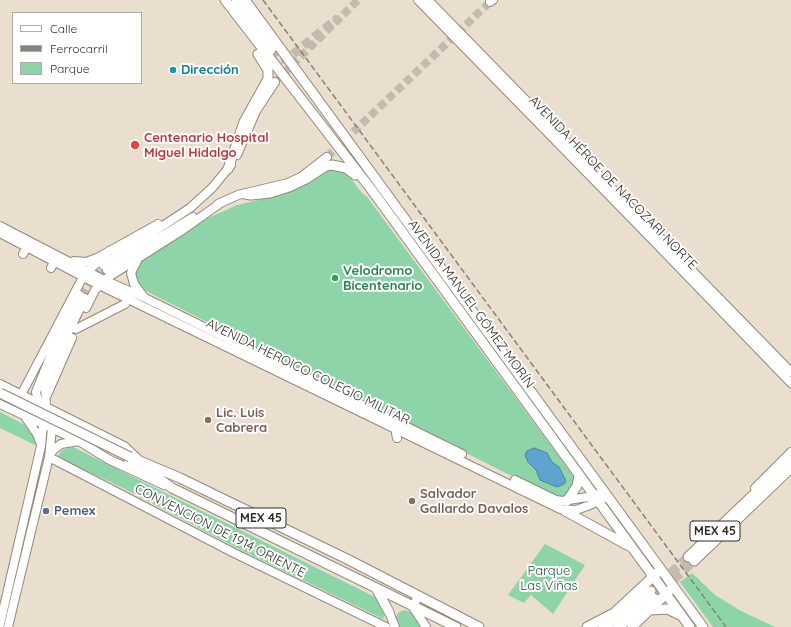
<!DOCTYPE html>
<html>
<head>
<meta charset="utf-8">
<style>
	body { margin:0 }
	#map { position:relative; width:791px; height:627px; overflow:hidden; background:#eadecf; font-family:Quicksand,sans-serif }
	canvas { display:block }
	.legend { position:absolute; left:12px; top:12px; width:130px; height:72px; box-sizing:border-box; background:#fff; border:1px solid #acaba8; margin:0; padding:5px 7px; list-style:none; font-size:12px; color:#302c26 }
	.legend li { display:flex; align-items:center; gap:8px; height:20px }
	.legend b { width:20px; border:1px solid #acaba8 }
</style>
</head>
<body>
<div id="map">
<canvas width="791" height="627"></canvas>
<ul class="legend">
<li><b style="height:5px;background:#fff"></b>Calle</li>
<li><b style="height:5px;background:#898177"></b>Ferrocarril</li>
<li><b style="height:11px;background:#8dd5a9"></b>Parque</li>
</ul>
</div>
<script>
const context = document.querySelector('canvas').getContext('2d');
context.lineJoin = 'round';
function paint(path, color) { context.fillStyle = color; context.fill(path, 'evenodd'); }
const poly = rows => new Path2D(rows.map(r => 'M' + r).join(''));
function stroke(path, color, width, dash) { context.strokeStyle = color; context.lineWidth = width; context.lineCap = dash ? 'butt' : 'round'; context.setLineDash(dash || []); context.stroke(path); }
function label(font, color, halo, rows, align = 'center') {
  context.font = font + ' Quicksand,sans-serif'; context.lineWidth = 4; context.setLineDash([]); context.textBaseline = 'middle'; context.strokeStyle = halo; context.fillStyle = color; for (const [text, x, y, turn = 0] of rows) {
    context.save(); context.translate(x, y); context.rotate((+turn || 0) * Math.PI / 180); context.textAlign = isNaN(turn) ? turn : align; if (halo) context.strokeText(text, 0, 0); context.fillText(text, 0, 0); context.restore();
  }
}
paint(poly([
	[332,168,346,172,362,193,367,197,574,477,572,487,567,495,557,499,144,290,138,285,135,271,138,264,204,220,237,205,276,196,301,187],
	[0,412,27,426,35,435,37,446,0,428],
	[73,447,375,597,386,612,383,619,241,550,123,488,57,457,62,450],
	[545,544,585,565,553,614,531,595,524,603,508,595],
	[692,573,715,595,741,611,775,627,713,627,680,582],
	[404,610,411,612,421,627,399,627,395,618,399,612]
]), '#8dd5a9');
const water = poly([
	[534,448,547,453,552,462,559,467,566,481,564,484,557,487,540,480,536,470,528,462,525,455,527,451,534,448]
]);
paint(water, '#5fa4d0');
stroke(water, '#51809d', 1);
stroke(poly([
	[275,82,358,0],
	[327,157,490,2],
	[80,295,91,276,103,265],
	[85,298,93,282,107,270]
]), '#c5baad', 8, [8, 4]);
stroke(poly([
	[271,50,281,59,287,59,338,18],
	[661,582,688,557],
	[654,598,694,561]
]), '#c5baad', 9, [9, 4.5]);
const secondary = poly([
	[418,0,644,231,791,383],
	[428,0,791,372],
	[490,2,493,0],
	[237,155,256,111,275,82],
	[218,204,238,195,288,183,301,177,327,157],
	[0,226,104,280,143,297,462,454],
	[0,233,99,285,560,509,576,510,590,505,608,496],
	[23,254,27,247],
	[74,261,86,262,97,258,158,224],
	[137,261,131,273,134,284,143,296],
	[103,265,190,208,212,188,231,165],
	[51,268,55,260],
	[107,270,193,217],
	[86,308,95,290,104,280,181,231,222,202],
	[76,329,125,304],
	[0,384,124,446,138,459],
	[21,395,84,275,109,251],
	[47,395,72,338],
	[0,404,79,441,108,459,164,485],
	[26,418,37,434,40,442],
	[395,428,397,438],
	[79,441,61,444,53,450,49,457,234,553,386,627],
	[515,480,556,500,562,501,594,496,604,491],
	[755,488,791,452],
	[418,596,413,607,426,627],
	[389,612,395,627],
	[0,624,41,446,43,425,36,392,54,347,80,295],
	[8,627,49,457,52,429,46,407,45,386,49,372,85,298]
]);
const primary = poly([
	[225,0,371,189,690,627],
	[236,0,271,50],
	[245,0,703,627],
	[228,169,244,122,268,79,268,70,258,54],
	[245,194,251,195,270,193,289,187,306,179,326,166,332,165,346,168,355,175],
	[130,457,180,478,347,559,479,627],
	[128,463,161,480,172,488,456,627],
	[567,501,577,486,579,475],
	[565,511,629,546],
	[688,557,791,459],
	[694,561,791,468],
	[376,588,389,612],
	[651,610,667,609,680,615],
	[587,627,614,613,657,573],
	[603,627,618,619,651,591],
	[618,627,636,614,654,598],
	[632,627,670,590]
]);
stroke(secondary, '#93887a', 10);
stroke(primary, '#93887a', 11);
stroke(secondary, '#fff', 8);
stroke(primary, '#fff', 9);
stroke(poly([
	[263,0,726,627]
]), '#898177', 1.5, [6, 3]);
const primaryBridge = poly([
	[0,393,130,457]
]);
stroke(primaryBridge, '#93887a', 11, []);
stroke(primaryBridge, '#fff', 9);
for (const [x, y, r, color] of [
	[173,70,4,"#0f9aa8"],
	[135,145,5,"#e0444e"],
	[335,278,4,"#2e9e5b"],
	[208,420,4,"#8d6e63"],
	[412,501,4,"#8d6e63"],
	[46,511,4,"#5c6f8a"]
]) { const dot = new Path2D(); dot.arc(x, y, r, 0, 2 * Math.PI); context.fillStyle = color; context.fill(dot); stroke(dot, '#fff', 1.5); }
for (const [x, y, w] of [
	[261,518,50],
	[715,531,50]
]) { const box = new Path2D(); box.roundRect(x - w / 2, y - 10, w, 20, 3); context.fillStyle = '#fff'; context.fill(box); stroke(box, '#302c26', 1); }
label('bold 12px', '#302c26', null, [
	["MEX 45",261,518],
	["MEX 45",715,531]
]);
label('bold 13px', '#0d838f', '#fff', [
	["Dirección",181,70]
], 'left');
label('bold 13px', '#be3a42', '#fff', [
	["Centenario Hospital",144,138],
	["Miguel Hidalgo",144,153]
], 'left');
label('13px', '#302c26', '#fff', [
	["AVENIDA HÉROE DE NACOZARI NORTE",613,183,46],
	["AVENIDA MANUEL GÓMEZ MORÍN",471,304,54],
	["AVENIDA HEROICO COLEGIO MILITAR",308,372,26],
	["CONVENCION DE 1914 ORIENTE",220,531,27]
]);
label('bold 13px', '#27864d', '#fff', [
	["Velodromo",343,271],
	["Bicentenario",343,286]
], 'left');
label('bold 13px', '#785e54', '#fff', [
	["Lic. Luis",216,413],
	["Cabrera",216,428],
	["Salvador",420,494],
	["Gallardo Davalos",420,509]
], 'left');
label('bold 13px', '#4e5e75', '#fff', [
	["Pemex",54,511]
], 'left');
label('13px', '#1d5336', '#fff', [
	["Parque",549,571],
	["Las Viñas",549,586]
]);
</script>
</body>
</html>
